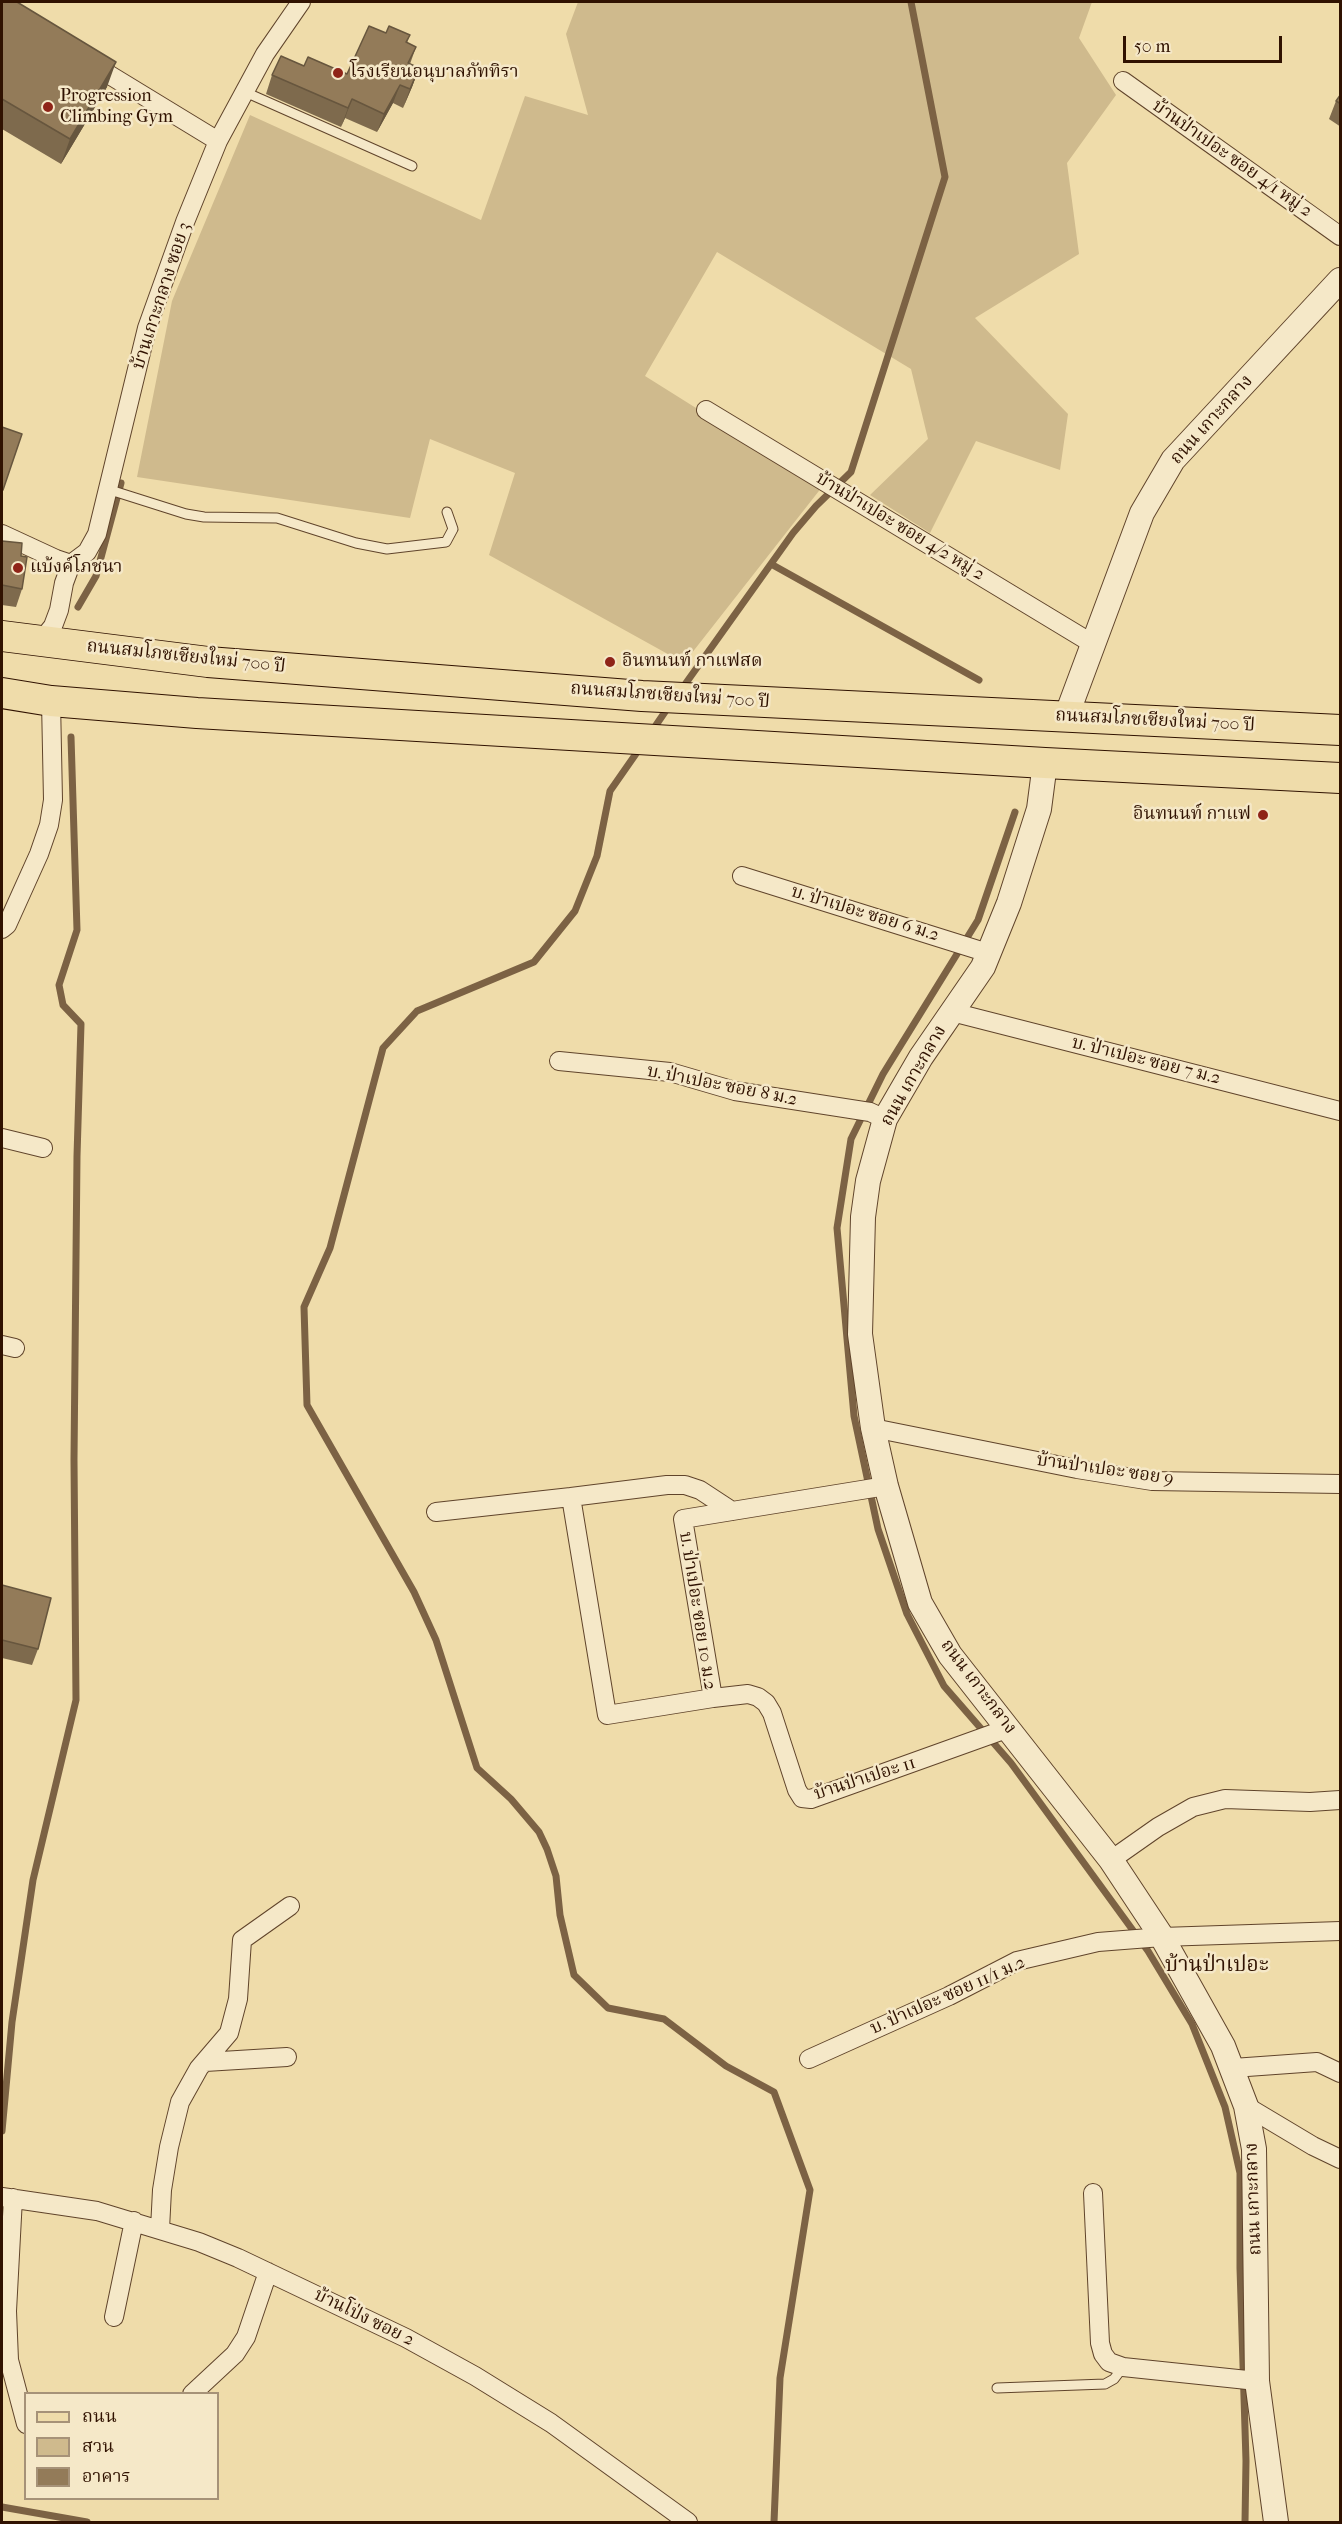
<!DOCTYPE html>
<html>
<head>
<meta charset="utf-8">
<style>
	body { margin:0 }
	#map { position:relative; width:1342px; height:2524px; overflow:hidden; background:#efdcaa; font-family:"IM FELL French Canon","Noto Serif Thai",serif }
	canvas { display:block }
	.frame { position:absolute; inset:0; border:3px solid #301201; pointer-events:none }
	.legend { position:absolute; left:24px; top:2392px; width:195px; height:108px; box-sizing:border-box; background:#f5e8c8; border:2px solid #a69278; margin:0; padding:8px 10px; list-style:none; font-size:18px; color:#301201 }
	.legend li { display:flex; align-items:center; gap:12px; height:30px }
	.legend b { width:30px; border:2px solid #a69278 }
	.scale { position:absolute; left:1123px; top:36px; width:159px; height:27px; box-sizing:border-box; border:3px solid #301201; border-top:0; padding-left:8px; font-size:18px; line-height:21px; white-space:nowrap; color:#301201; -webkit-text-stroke:4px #f5e8c8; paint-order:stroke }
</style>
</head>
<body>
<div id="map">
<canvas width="1342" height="2524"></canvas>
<div class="frame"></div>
<ul class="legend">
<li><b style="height:8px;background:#efdcaa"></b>ถนน</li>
<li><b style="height:16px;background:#cfba8d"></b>สวน</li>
<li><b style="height:16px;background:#937b59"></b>อาคาร</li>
</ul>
<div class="scale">50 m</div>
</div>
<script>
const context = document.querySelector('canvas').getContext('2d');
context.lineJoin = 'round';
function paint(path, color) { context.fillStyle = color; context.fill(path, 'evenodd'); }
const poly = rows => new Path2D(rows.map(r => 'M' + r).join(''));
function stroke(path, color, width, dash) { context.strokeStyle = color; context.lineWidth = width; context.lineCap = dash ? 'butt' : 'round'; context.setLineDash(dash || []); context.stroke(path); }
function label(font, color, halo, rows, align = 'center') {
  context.font = font + ' "IM FELL French Canon","Noto Serif Thai",serif'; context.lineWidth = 5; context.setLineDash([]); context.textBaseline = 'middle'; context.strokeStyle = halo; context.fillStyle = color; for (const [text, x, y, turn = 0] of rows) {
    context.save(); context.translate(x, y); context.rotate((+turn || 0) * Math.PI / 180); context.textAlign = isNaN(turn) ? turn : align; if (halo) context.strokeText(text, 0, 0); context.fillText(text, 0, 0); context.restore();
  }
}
paint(poly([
	[578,2,1092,2,1079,38,1116,95,1067,163,1079,254,975,318,1068,414,1060,470,976,441,930,533,870,495,928,439,911,369,717,252,645,376,822,487,684,663,489,555,515,473,430,439,410,518,137,477,172,301,250,115,481,220,525,96,588,115,566,34]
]), '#cfba8d');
stroke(poly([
	[771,564,979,680],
	[78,607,96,576,121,483],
	[681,690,793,533,816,506,851,472,945,177,911,2],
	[652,731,669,706],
	[640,748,610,791,597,856,575,911,534,962,417,1011,383,1048,330,1248,304,1307,307,1405,414,1592,436,1640,477,1768,511,1799,539,1832,547,1849,556,1876,560,1915,574,1975,608,2008,664,2019,726,2066,774,2092,810,2190,780,2378,774,2522],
	[1015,812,978,920,883,1074,851,1139,837,1228,854,1416,878,1529,907,1614,944,1686,1011,1763,1148,1951,1192,2024,1225,2107,1240,2173,1240,2268,1246,2461,1245,2522],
	[2,2131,12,2022,33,1880,76,1700,74,1459,77,1156,81,1024,63,1005,59,985,77,930,71,737],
	[2,2507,87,2522]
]), '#7c6244', 7);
const service = poly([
	[245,92,412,166],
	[107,489,186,514,204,517,277,518,356,543,387,549,446,542,453,529,447,512],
	[997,2388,1105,2384,1114,2379,1123,2367]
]);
const minor = poly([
	[90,63,218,141],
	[1123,81,1340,236],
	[706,410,1093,644],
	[2,534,56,559,71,564,87,552,97,534,147,328,185,222,218,141,265,54,301,2],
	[41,641,53,626,59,610,64,583,71,564],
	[742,876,988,953],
	[2,929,7,925,39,854,49,825,53,800,51,701],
	[952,1012,1340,1111],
	[559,1061,670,1072,735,1091,870,1112,885,1119],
	[2,1138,43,1148],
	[2,1345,15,1348],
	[873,1428,1077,1469,1152,1481,1340,1484],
	[571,1497,667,1485,685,1485,700,1490,732,1511],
	[436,1512,571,1497,607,1715,713,1698,683,1519,886,1486],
	[713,1698,748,1694,758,1697,766,1703,772,1713,797,1790,802,1798,811,1799,1009,1728],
	[1111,1860,1158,1827,1193,1807,1225,1799,1310,1802,1340,1800],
	[809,2059,949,1996,1017,1961,1098,1942,1162,1937,1340,1931],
	[205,2062,287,2057],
	[1233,2068,1317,2062,1340,2073],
	[1246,2106,1313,2146,1340,2159],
	[1093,2193,1100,2343,1103,2354,1109,2362,1123,2367,1257,2381],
	[2,2197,97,2211,199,2242,238,2258,406,2338,475,2376,551,2423,688,2522],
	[13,2198,7,2311,9,2360,26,2424],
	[160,2229,162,2190,169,2147,180,2102,199,2068,229,2033,238,1999,242,1940,290,1906],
	[114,2317,134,2221],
	[192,2394,235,2354,246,2337,268,2272]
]);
const tertiary = poly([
	[1066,717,1142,513,1173,460,1340,280],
	[1045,763,1039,809,1009,903,983,967,921,1057,885,1119,868,1181,863,1217,860,1334,873,1428,886,1486,920,1603,950,1655,1111,1860,1162,1937,1223,2046,1246,2106,1254,2149,1257,2381,1276,2522]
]);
const primary = poly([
	[2,636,208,662,642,696,1340,730],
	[2,693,51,701,197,713,1045,763,1340,778]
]);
stroke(service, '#60442b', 11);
stroke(minor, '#60442b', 20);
stroke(tertiary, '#60442b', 26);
stroke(primary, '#301201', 32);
stroke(service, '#f5e8c8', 9);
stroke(minor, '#f5e8c8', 18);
stroke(tertiary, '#f5e8c8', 24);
stroke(primary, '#efdcaa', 30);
paint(poly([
	[2,2,107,87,61,164,2,129],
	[410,35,407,43,416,47,410,64,419,68,412,87,403,108,393,103,377,132,345,118,341,127,266,94,272,75,304,66,347,74],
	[1341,94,1341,127,1329,119,1336,101],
	[2,541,21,556,22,589,16,607,2,605],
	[2,1585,38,1649,32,1665,2,1658]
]), '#7e6a4d');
paint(poly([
	[116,62,107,87,61,164,70,139],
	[419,68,412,87,403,108,410,89],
	[400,85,393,103,377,132,384,114],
	[352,99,345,118,341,127,348,108]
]), '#67563e');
const building = poly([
	[2,2,17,2,116,62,70,139,2,99,2,2],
	[369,26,386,33,389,26,410,35,406,42,416,47,408,63,419,68,410,89,400,85,384,114,352,99,348,108,272,75,281,56,304,66,308,57,347,74,369,26],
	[1341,94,1341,104,1336,101,1341,94],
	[2,427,22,434,3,490,2,490,2,427],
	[2,541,22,543,21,556,27,557,22,589,2,585,2,541],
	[2,1585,51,1598,38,1649,2,1640,2,1585]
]);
paint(building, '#937b59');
stroke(building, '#67563e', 1.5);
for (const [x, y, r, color] of [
	[338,73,6,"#8f2418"],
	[48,107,6,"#8f2418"],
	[18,568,6,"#8f2418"],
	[610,662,6,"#8f2418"],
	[1263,815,6,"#8f2418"]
]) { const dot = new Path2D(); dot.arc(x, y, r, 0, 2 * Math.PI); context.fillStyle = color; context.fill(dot); stroke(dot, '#f5e8c8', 2); }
label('18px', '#301201', '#f5e8c8', [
	["โรงเรียนอนุบาลภัททิรา",350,73],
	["Progression",60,97],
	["Climbing Gym",60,118],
	["แบ้งค์โภชนา",30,568],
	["อินทนนท์ กาแฟสด",622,662],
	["อินทนนท์ กาแฟ",1251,815,"right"]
], 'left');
label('18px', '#301201', '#f5e8c8', [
	["บ้านป่าเปอะ ซอย 4/1 หมู่ 2",1232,159,35],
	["บ้านเกาะกลาง ซอย 3",162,296,-72],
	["ถนน เกาะกลาง",1212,420,-48],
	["บ้านป่าเปอะ ซอย 4/2 หมู่ 2",900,527,31],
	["ถนนสมโภชเชียงใหม่ 700 ปี",186,657,6],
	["ถนนสมโภชเชียงใหม่ 700 ปี",670,696,4],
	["ถนนสมโภชเชียงใหม่ 700 ปี",1155,721,3],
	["บ. ป่าเปอะ ซอย 6 ม.2",865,914,17],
	["บ. ป่าเปอะ ซอย 7 ม.2",1146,1061,14],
	["ถนน เกาะกลาง",914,1076,-60],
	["บ. ป่าเปอะ ซอย 8 ม.2",722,1086,11],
	["บ้านป่าเปอะ ซอย 9",1105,1470,8],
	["บ. ป่าเปอะ ซอย 10 ม.2",697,1611,81],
	["ถนน เกาะกลาง",978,1687,53],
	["บ้านป่าเปอะ 11",865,1779,-18],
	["บ. ป่าเปอะ ซอย 11/1 ม.2",948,1996,-24],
	["ถนน เกาะกลาง",1254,2199,-92],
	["บ้านโป่ง ซอย 2",364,2318,26]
]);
label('21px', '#301201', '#f5e8c8', [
	["บ้านป่าเปอะ",1217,1966]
]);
</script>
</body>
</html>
